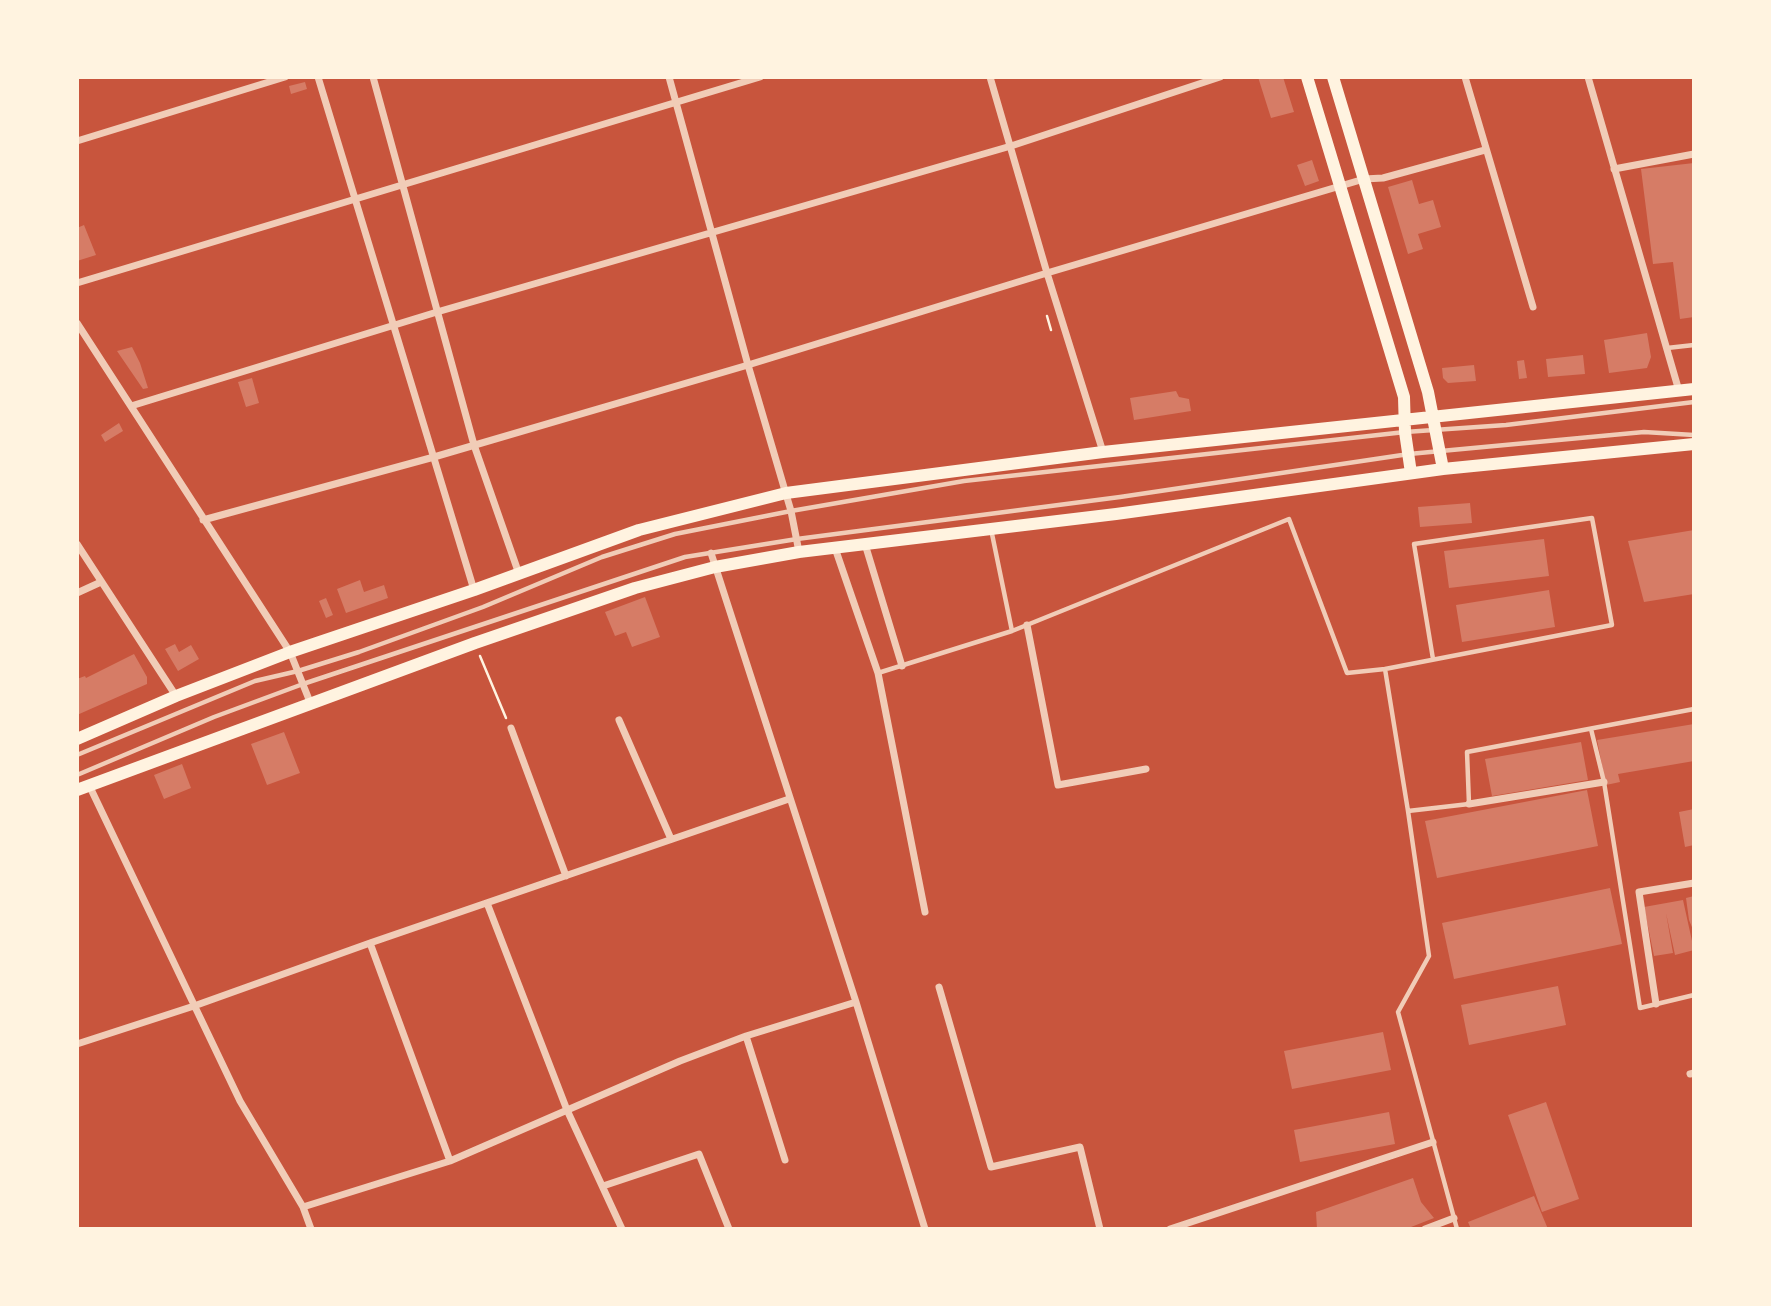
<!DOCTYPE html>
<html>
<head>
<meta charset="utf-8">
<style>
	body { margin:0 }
	#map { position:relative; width:1771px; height:1306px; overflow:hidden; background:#c8553d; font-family:Quicksand,sans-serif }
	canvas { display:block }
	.frame { position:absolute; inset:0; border:79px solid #fff3e0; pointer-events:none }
</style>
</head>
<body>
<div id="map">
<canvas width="1771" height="1306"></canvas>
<div class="frame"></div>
</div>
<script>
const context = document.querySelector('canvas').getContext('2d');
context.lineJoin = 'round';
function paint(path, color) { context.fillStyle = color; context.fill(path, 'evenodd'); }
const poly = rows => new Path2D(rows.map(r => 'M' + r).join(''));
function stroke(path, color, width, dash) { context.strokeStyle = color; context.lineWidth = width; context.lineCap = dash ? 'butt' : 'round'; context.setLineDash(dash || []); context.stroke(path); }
paint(poly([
	[1258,77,1283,77,1294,112,1271,118],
	[305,82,307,89,291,94,289,86],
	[1312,160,1319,181,1305,186,1297,165],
	[1694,163,1694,317,1680,319,1673,262,1653,264,1641,169],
	[1412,180,1419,204,1433,200,1441,227,1418,234,1423,249,1408,254,1388,187],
	[84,225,96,255,77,261,77,228],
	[1647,333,1651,357,1647,368,1609,373,1604,340],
	[132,347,140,363,148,388,143,389,117,351],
	[1583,355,1585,374,1548,377,1546,359],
	[1524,360,1527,378,1519,379,1517,361],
	[1474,365,1476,381,1448,383,1443,378,1442,368],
	[252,378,259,403,246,407,238,382],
	[1176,391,1179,397,1189,399,1191,411,1134,420,1130,398],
	[119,423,123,431,105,442,101,435],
	[1470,503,1472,523,1420,527,1418,507],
	[1694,530,1694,594,1644,602,1628,541],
	[1544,539,1549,576,1449,588,1444,551],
	[360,580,364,592,384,585,388,598,346,613,337,589],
	[1549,590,1555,627,1462,642,1456,605],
	[645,597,660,637,632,647,626,632,615,636,605,612],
	[326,598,333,615,326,618,319,601],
	[175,644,179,652,191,645,199,659,178,671,165,649],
	[134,654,147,677,147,684,77,715,77,679,85,676,86,678],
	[1694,724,1694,761,1618,774,1620,782,1606,785,1597,740],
	[284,732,300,773,267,785,251,744],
	[1581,742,1588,780,1492,796,1485,759],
	[182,764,191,788,164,799,154,775],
	[1587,790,1598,846,1437,878,1425,821],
	[1694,809,1694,845,1685,847,1679,812],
	[1610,888,1622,944,1454,979,1442,923],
	[1694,896,1694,932,1689,920,1686,898],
	[1683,900,1694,950,1675,955,1666,913,1673,953,1654,956,1644,907],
	[1558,986,1566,1025,1469,1045,1461,1005],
	[1383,1032,1391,1070,1292,1089,1284,1051],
	[1546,1102,1579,1199,1542,1212,1508,1115],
	[1389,1112,1395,1144,1300,1162,1294,1130],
	[1413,1178,1421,1202,1434,1218,1406,1229,1317,1229,1316,1212],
	[1534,1196,1548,1229,1471,1229,1468,1222]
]), '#d67c66');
stroke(poly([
	[1047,316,1051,330],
	[480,656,506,718]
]), '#fff3e0', 2.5);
stroke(poly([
	[1667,348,1694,345],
	[991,529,1012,631],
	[878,673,1012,631,1289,519,1347,673,1385,669],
	[1591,729,1604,782,1640,1008,1694,995],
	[77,755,255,681,298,671,359,652,483,607,602,557,675,534,791,511,964,481,1405,432,1506,425,1694,402],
	[77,775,214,717,303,684,685,557,797,539,1120,497,1409,454,1644,432,1694,435],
	[1408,811,1385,669,1612,625,1592,518,1414,544,1433,659],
	[1457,1229,1398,1012,1429,956,1408,811,1469,804,1467,752,1694,709]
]), '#f1ccb7', 4.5);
stroke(poly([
	[318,77,474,590],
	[373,77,474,445,519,574],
	[669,77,748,365,791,511,799,552],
	[990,77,1047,273,1103,452],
	[1465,77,1533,307],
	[1588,77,1679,391],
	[77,141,285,77],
	[1614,169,1694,154],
	[77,283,760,77],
	[77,323,290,652,310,702],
	[131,406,437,312,1011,146,1220,77],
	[203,520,434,457,748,365,1047,273,1364,179,1383,178,1485,150],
	[77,544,176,696],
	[865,544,902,666],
	[835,548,878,673,925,912],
	[711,553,856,1002,925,1229],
	[77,593,101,582],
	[1027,625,1058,785,1146,769],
	[619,720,671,839],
	[511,728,566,876],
	[89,785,240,1101,303,1207,311,1229],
	[1469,804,1604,782],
	[487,903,567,1110,622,1229],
	[370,943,450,1161],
	[939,987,991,1167,1080,1147,1100,1229],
	[1656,1004,1639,892,1694,883],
	[746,1036,785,1160],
	[77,1044,194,1006,370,943,789,799],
	[1690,1074,1694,1073],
	[603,1186,699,1154,729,1229],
	[303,1207,450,1161,680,1061,746,1036,856,1002],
	[1170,1229,1433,1142],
	[1425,1229,1454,1218]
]), '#f1ccb7', 7);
stroke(poly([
	[1307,77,1404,397,1405,432,1411,473],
	[1333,77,1428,392,1443,469],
	[77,739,176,696,290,652,474,590,639,530,786,493,1103,452,1694,389],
	[77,790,475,643,635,588,715,567,799,552,1116,514,1443,469,1694,444]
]), '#fff3e0', 12);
</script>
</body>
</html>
